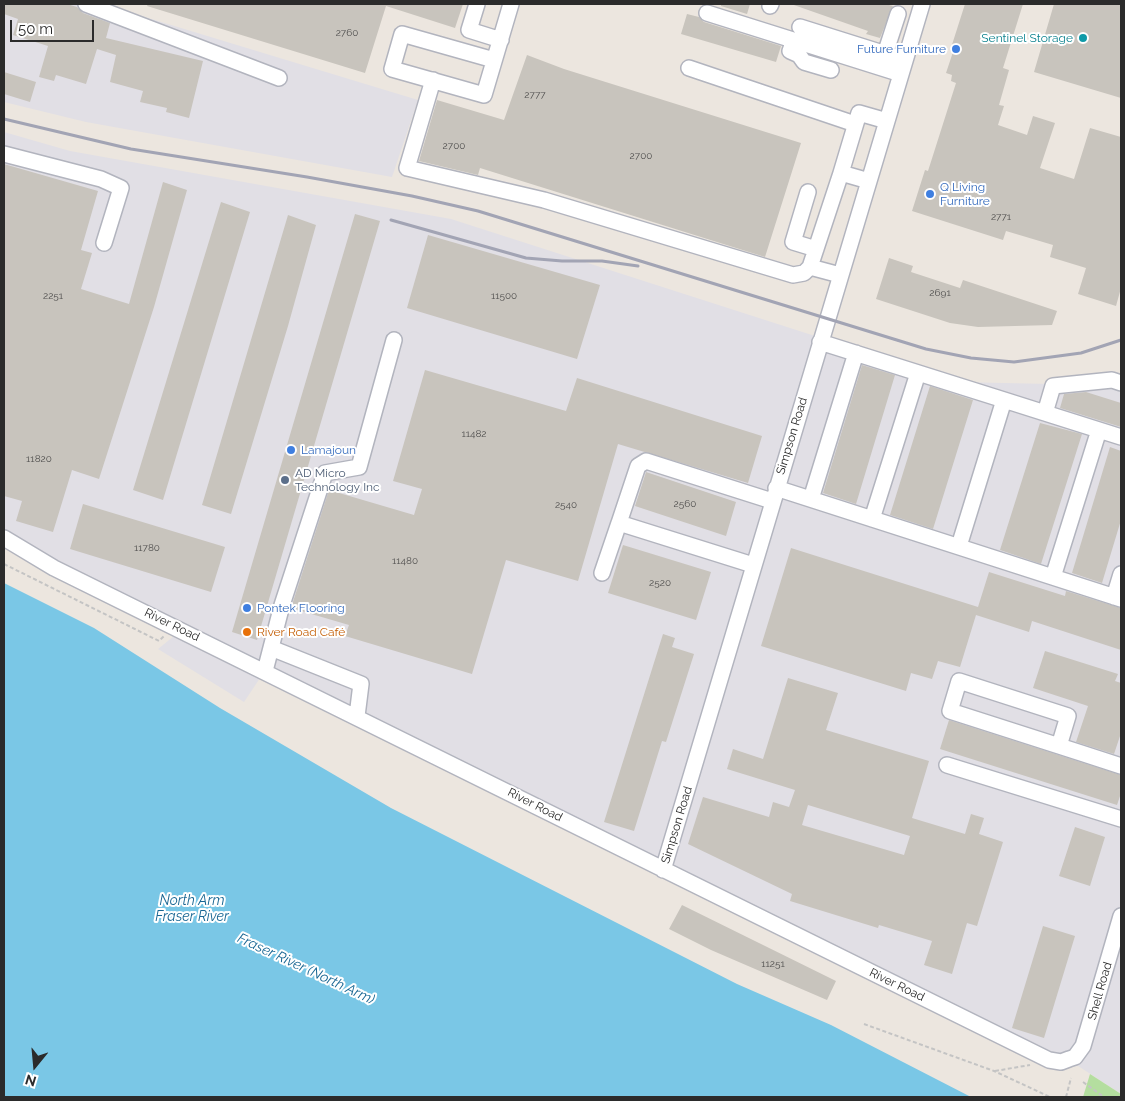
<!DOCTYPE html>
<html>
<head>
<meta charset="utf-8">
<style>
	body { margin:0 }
	#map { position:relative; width:1125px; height:1101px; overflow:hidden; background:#ece6df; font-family:Raleway,sans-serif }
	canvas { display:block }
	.frame { position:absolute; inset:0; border:5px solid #2b2b2b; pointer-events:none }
	.north { position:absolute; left:10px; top:1041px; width:50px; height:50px; -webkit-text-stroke:4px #fff; paint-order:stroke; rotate:197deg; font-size:14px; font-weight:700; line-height:20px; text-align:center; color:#2b2b2b }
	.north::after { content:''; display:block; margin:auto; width:18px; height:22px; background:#2b2b2b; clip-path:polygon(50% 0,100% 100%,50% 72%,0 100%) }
	.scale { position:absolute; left:10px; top:20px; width:84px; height:22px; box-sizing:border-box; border:2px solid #2b2b2b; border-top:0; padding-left:6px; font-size:15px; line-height:18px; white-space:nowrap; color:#2b2b2b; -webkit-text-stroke:4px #fff; paint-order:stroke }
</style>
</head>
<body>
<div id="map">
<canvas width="1125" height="1101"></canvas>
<div class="frame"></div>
<div class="north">N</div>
<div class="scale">50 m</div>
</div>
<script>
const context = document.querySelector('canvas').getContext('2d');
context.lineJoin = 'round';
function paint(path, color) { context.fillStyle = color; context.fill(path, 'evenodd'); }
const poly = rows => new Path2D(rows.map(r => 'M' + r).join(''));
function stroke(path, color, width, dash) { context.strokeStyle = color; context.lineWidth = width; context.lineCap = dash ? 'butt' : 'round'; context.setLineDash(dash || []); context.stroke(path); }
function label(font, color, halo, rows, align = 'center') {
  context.font = font + ' Raleway,sans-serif'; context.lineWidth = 4; context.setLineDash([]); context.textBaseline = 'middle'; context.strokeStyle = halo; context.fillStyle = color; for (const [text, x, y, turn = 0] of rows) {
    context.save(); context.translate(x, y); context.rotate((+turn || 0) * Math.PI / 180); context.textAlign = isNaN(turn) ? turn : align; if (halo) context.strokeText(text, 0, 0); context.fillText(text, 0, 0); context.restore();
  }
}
paint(poly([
	[4,4,102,4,418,100,392,177,86,122,4,102],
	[4,132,70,151,451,219,958,382,1050,384,1121,375,1121,1094,1069,1060,1061,1062,4,538],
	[179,632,262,675,244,702,158,649]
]), '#e1dfe5');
paint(poly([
	[1090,1074,1121,1094,1121,1097,1083,1097]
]), '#b4de9f');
paint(poly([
	[4,583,94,628,220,708,391,808,737,984,831,1025,971,1097,4,1097]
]), '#7ac7e6');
paint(poly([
	[4,4,67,4,77,7,83,13,110,23,106,38,203,61,189,118,166,112,167,108,140,102,143,91,110,82,116,55,97,49,86,84,56,75,54,81,39,77,48,46,13,35,18,19,4,14],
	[148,4,463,4,455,28,386,6,365,73,147,6],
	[721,4,750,4,747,14,721,6],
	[791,4,885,4,893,6,880,38,866,34,868,31],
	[965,4,1023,4,1003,68,1009,70,999,105,1004,106,998,125,1027,135,1033,116,1055,123,1040,168,1074,179,1090,128,1121,137,1121,288,1116,306,1078,294,1086,268,1050,257,1053,245,1006,231,1003,240,912,211,925,170,928,171,956,83,951,81,952,75,946,73,953,52,950,51],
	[1054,4,1121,4,1121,98,1034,72],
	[687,14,699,17,704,22,781,46,776,62,681,34],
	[527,55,564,69,801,143,765,257,480,168,478,175,419,161,437,100,504,120],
	[4,72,36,82,30,102,4,94],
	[4,164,98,191,81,250,92,253,81,289,129,304,163,182,187,190,154,307,99,479,72,470,53,532,16,521,22,501,4,496],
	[221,202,250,212,163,500,133,490],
	[355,214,380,221,257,640,232,632],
	[288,215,316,225,288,326,231,514,202,505],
	[428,235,600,285,577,359,407,308],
	[889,258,913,266,911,272,960,288,963,280,1057,311,1052,325,978,327,950,323,876,299],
	[862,365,895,375,856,504,823,493],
	[425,370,566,411,577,378,762,436,748,483,618,444,578,581,506,560,472,674,345,636,349,625,291,608,329,490,414,515,422,489,393,481],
	[930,386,973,400,933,529,890,515],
	[1086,392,1121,403,1121,427,1060,408,1064,394],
	[1040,423,1082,434,1041,564,1000,550],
	[1110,447,1121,451,1121,520,1102,583,1072,573],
	[646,472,736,502,726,536,635,506],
	[83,504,225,547,211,592,70,549],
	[623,545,711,572,696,620,608,593],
	[791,548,978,607,989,572,1065,596,1066,591,1121,608,1121,650,1032,621,1029,632,976,615,960,667,938,661,932,679,911,673,906,691,761,646],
	[663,634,675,638,672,647,694,654,666,742,662,741,634,831,604,822],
	[1045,651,1118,674,1115,681,1121,683,1121,733,1114,754,1076,742,1088,706,1033,688],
	[788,678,838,693,826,730,929,761,912,818,965,834,971,814,984,818,979,834,1003,842,977,926,967,923,952,974,924,965,932,941,879,925,878,928,790,901,792,894,688,844,703,797,769,817,773,802,789,807,795,790,727,769,733,749,763,759],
	[808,805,910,836,904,855,802,825],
	[949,720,1121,775,1121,793,1117,805,940,749],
	[1075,827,1105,837,1090,886,1059,876],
	[682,905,836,981,827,1000,711,950,669,929],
	[1043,926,1075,936,1044,1038,1012,1028]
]), '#c8c4bd');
const minor = poly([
	[86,4,279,78],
	[477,4,469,30,501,40],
	[770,6,771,4],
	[707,13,901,74],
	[800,27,905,60],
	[794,40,790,51,799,55,804,62,831,70],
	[885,54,898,14],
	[494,60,402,34,392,69,484,95,511,4],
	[689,68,855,124],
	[433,80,407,168,544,200,793,275,804,273,810,267,840,275],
	[4,154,101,179,121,188,104,243],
	[841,173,859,113,887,121],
	[808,192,793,242,816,249],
	[810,267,841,173,869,181],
	[820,342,1004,400,959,546],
	[1121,383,1112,380,1053,386,1045,413,1121,437],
	[1004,400,1045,413],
	[776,488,1121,599],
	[811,499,856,353],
	[872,519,918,373],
	[619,523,638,466,646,461,772,501],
	[4,538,54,568,1049,1060,1061,1062,1069,1059,1075,1057,1083,1046,1121,916],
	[602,573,619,523,753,565],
	[1053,577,1099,430],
	[1114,597,1121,574],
	[271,648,361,684,357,716],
	[265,671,282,605,325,473,359,467,394,340],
	[1059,746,1068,716,959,681,950,711,1081,753,1121,766],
	[947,765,1121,819],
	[663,870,922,4]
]);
stroke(minor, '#b2b4be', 18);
stroke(poly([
	[4,564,159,641,164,636],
	[864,1024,994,1071,1050,1097],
	[995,1071,1030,1065],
	[1083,1082,1104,1097],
	[1066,1097,1071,1078]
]), '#c4c4c4', 2, [4, 2.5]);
stroke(minor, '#fff', 15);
stroke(poly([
	[4,119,131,149,307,177,412,196,478,211,926,349,971,358,1014,362,1081,353,1121,340],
	[391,220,526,258,562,261,602,261,638,266]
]), '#a2a4b4', 3);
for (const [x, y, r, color] of [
	[1083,38,5,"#0f9aa8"],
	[956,49,5,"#3f7fe0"],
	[930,194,5,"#3f7fe0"],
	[291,450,5,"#3f7fe0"],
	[285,480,5,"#5c6f8a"],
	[247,608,5,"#3f7fe0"],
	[247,632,5,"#e8710a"]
]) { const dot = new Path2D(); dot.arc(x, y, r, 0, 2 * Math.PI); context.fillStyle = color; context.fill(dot); stroke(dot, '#fff', 2); }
label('10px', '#525150', null, [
	["2760",347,33],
	["2777",535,95],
	["2700",454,146],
	["2700",641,156],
	["2771",1001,217],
	["2691",940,293],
	["2251",53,296],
	["11500",504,296],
	["11482",474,434],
	["11820",39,459],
	["2560",685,504],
	["2540",566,505],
	["11780",147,548],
	["11480",405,561],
	["2520",660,583],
	["11251",773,964]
]);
label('12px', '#0d838f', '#fff', [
	["Sentinel Storage",1073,38]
], 'right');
label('12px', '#366cbe', '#fff', [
	["Future Furniture",946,49,"right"],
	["Q Living",940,187],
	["Furniture",940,201],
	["Lamajoun",301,450],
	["Pontek Flooring",257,608]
], 'left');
label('12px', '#2b2b2b', '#fff', [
	["Simpson Road",792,436,-73],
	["River Road",172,625,26],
	["River Road",535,805,27],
	["Simpson Road",677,825,-73],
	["River Road",897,985,26],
	["Shell Road",1100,991,-74]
]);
label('12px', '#4e5e75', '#fff', [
	["AD Micro",295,473],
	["Technology Inc",295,487]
], 'left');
label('12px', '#c56008', '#fff', [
	["River Road Café",257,632]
], 'left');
label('italic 14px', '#186693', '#fff', [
	["North Arm",192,901],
	["Fraser River",192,917],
	["Fraser River (North Arm)",306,969,25]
]);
</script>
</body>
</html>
